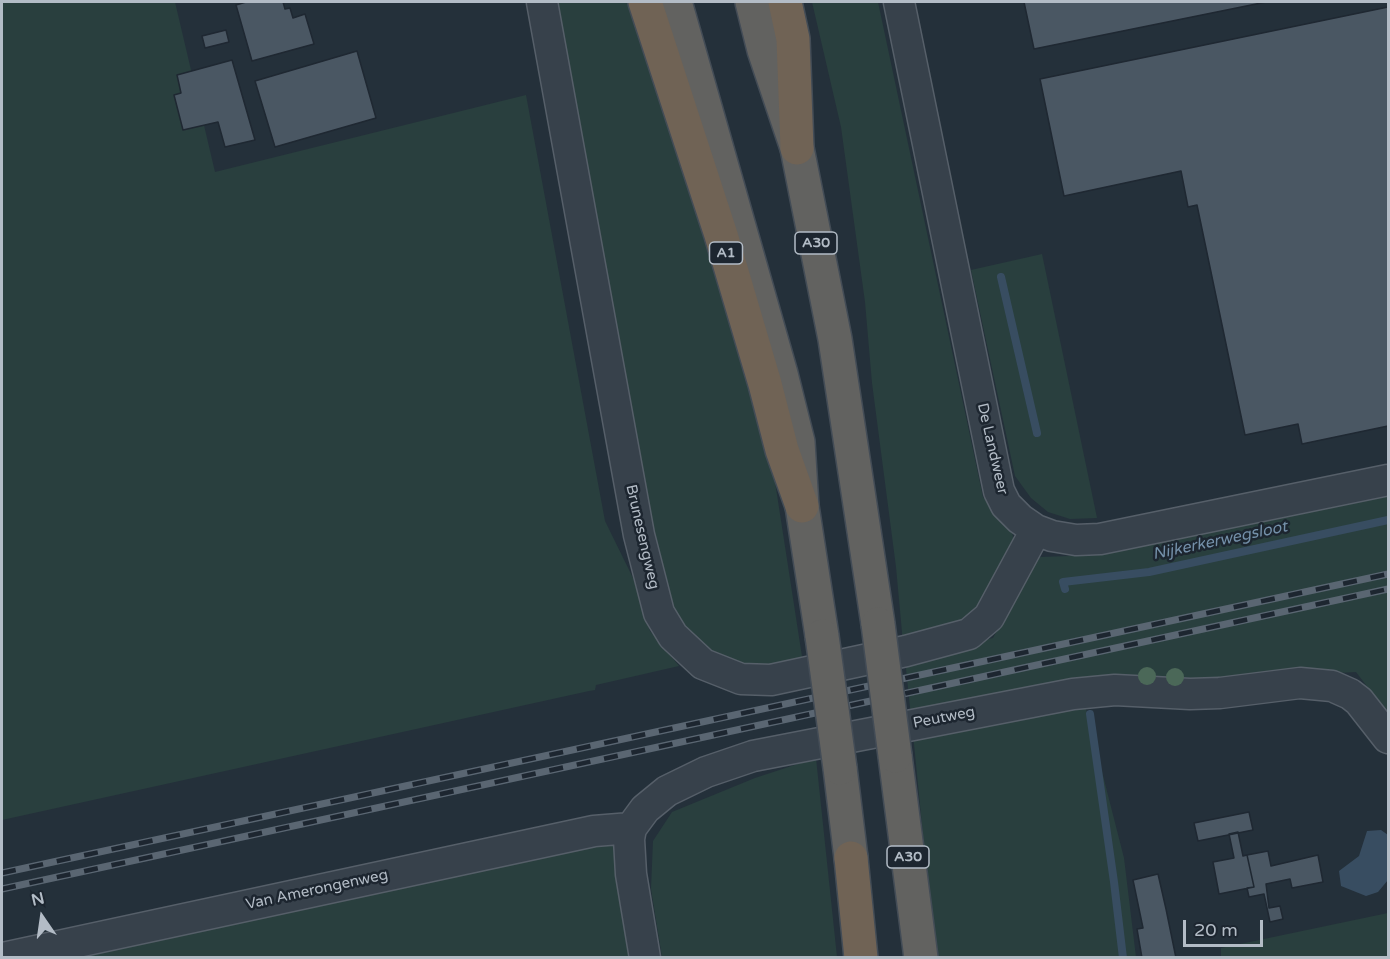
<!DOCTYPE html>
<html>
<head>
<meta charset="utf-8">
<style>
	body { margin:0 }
	#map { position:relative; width:1390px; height:959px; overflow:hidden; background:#24303a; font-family:"Varela Round",sans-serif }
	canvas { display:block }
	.frame { position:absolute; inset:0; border:3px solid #b3bcc6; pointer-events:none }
	.north { position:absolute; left:12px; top:887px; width:60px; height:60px; -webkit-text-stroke:4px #1d2630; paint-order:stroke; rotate:347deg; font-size:16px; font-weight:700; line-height:24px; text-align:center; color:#b3bcc6 }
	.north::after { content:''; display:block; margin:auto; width:21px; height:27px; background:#b3bcc6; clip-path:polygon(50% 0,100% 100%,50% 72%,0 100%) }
	.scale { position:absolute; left:1183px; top:920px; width:80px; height:27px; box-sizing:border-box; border:3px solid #b3bcc6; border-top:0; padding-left:8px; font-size:18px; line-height:21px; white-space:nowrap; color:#b3bcc6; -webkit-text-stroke:4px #1d2630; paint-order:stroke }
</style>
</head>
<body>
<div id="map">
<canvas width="1390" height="959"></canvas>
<div class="frame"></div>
<div class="north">N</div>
<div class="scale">20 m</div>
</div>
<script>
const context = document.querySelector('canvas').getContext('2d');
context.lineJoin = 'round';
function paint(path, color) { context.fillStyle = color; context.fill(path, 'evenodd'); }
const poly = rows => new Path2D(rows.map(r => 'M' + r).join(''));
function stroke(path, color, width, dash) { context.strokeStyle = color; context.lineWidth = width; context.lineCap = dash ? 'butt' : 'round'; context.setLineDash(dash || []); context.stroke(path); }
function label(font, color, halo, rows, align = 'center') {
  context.font = font + ' "Varela Round",sans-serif'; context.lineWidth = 5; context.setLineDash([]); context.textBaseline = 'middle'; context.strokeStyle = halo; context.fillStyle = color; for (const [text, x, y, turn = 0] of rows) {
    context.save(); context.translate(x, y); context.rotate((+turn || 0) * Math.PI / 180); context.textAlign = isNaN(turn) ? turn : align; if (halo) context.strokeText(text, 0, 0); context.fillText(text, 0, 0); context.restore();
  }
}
paint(poly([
	[2,2,175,2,215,172,526,95,605,521,633,578,650,631,679,666,596,685,595,690,589,691,2,820],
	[556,2,637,2,761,391,803,663,756,670,696,647,668,609,653,541],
	[812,2,878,2,983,497,1012,530,1014,546,981,605,959,626,903,643,896,567,872,383,865,302,841,127],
	[1042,254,1097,518,1070,519,1048,512,1031,498,1015,476,971,270],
	[1388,496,1388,714,1356,672,1320,674,911,717,905,659,993,638,1012,603,1026,570,1040,557,1098,555],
	[1084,701,1124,858,1136,957,935,957,913,734],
	[816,758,837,957,662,957,651,889,653,841,672,812,755,778],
	[613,836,639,958,65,958],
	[1388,913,1388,957,1221,957,1221,948]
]), '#293f3e');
paint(poly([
	[1381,830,1388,835,1388,880,1378,892,1366,896,1341,886,1339,871,1359,856,1367,831]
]), '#384d61');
stroke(poly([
	[1001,277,1037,433],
	[1065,589,1063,582,1149,572,1388,520],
	[1090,714,1114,882,1123,958]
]), '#384d61', 8);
const building = poly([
	[246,2,283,2,285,9,290,8,293,18,305,14,314,44,252,61,236,5,246,2],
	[1024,2,1266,2,1034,49,1024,2],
	[1388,7,1388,426,1302,444,1298,424,1245,435,1197,205,1188,207,1181,171,1064,196,1040,79,1388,7],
	[226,30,229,42,205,48,202,36,226,30],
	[357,51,376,118,275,147,255,81,357,51],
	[232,60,255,140,225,147,218,122,183,130,174,95,181,93,177,75,232,60],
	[1249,812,1253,830,1198,841,1194,823,1249,812],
	[1238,832,1243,856,1247,855,1254,887,1219,894,1213,862,1234,858,1229,834,1238,832],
	[1268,851,1271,866,1318,855,1323,882,1292,888,1290,879,1266,884,1269,908,1280,906,1283,919,1270,922,1264,894,1249,897,1247,888,1254,887,1247,855,1268,851],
	[1158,874,1166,909,1176,958,1142,958,1137,929,1143,928,1133,880,1158,874]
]);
paint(building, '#4a5763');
stroke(building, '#1f2832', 1.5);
const minor = poly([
	[542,2,639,535,659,613,673,636,703,664,741,679,771,680,906,651,969,634,989,617,1036,530],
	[899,2,999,491,1006,505,1020,519,1036,530,1052,536,1076,540,1100,539,1388,480],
	[3,958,594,831,631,828],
	[645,958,631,874,629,839,631,828,645,809,667,791,706,772,753,756,1073,694,1115,690,1190,694,1220,693,1300,683,1332,686,1350,694,1359,701,1388,738]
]);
const trunk = poly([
	[675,2,781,374,798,442,802,506,822,636],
	[752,2,764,50,797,148,835,339,878,624],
	[895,756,921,958],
	[840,768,851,858]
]);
const motorway = poly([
	[645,2,721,235,765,384,782,450,802,506],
	[785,2,793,39,797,148],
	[851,858,861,958]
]);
stroke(minor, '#565f69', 33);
stroke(trunk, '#434c56', 36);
stroke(motorway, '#434c56', 36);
stroke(minor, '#37414b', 30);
stroke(trunk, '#626260', 33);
stroke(motorway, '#706355', 33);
const rail = poly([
	[2,873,1388,574],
	[2,889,1388,589]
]);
stroke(rail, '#5a6672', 7);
stroke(rail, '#1d2630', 4.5, [14]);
const trunkBridge = poly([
	[878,624,895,756],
	[822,636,840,768]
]);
stroke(trunkBridge, '#434c56', 36, []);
stroke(trunkBridge, '#626260', 33);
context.fillStyle = '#4b6858';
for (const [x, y] of [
	[1147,676],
	[1175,677]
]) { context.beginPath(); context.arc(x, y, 9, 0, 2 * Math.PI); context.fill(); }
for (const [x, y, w] of [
	[816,243,42],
	[726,253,33],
	[908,857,42]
]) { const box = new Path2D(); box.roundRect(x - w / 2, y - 11, w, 22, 4.5); context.fillStyle = '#1d2630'; context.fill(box); stroke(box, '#b3bcc6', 1.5); }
label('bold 14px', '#b3bcc6', null, [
	["A30",816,243],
	["A1",726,253],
	["A30",908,857]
]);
label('15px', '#b3bcc6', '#1d2630', [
	["De Landweer",992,449,77],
	["Brunesengweg",642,537,77],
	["Peutweg",944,718,-11],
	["Van Amerongenweg",317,890,-12]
]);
label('italic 16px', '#7490a9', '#1d2630', [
	["Nijkerkerwegsloot",1220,541,-12]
]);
</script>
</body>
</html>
